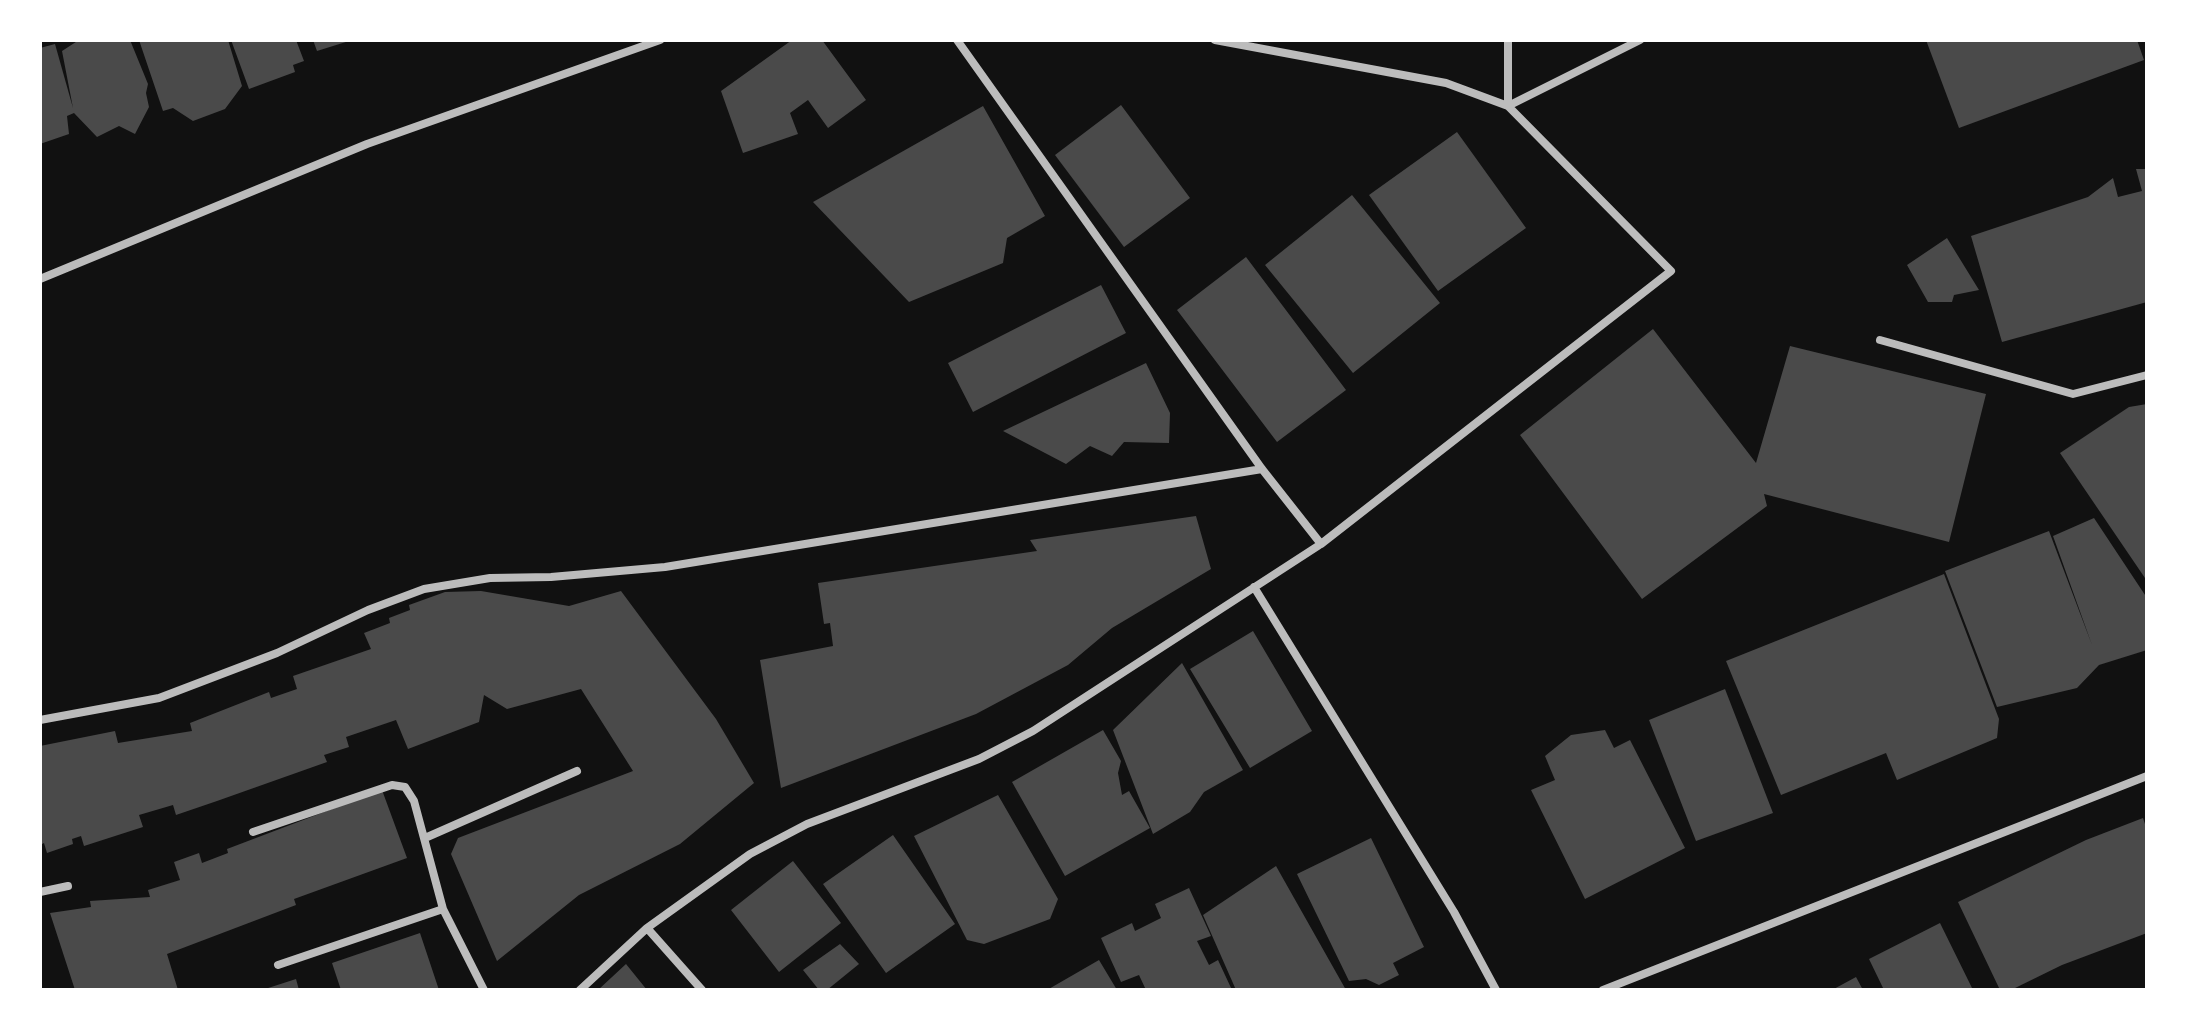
<!DOCTYPE html>
<html>
<head>
<meta charset="utf-8">
<style>
	body { margin:0 }
	#map { position:relative; width:2187px; height:1030px; overflow:hidden; background:#111; font-family:"Work Sans",sans-serif }
	canvas { display:block }
	.frame { position:absolute; inset:0; border:42px solid #fff; pointer-events:none }
</style>
</head>
<body>
<div id="map">
<canvas width="2187" height="1030"></canvas>
<div class="frame"></div>
</div>
<script>
const context = document.querySelector('canvas').getContext('2d');
context.lineJoin = 'round';
function paint(path, color) { context.fillStyle = color; context.fill(path, 'evenodd'); }
const poly = rows => new Path2D(rows.map(r => 'M' + r).join(''));
function stroke(path, color, width, dash) { context.strokeStyle = color; context.lineWidth = width; context.lineCap = dash ? 'butt' : 'round'; context.setLineDash(dash || []); context.stroke(path); }
paint(poly([
	[79,40,130,40,148,84,146,93,149,107,135,134,119,126,97,137,74,113,67,116,69,134,40,144,40,48,55,44,73,108,62,51],
	[139,40,228,40,242,86,225,109,193,121,173,108,163,111],
	[231,40,296,40,304,61,293,65,295,72,249,89],
	[313,40,349,40,349,41,317,51],
	[792,40,822,40,866,100,828,128,808,100,790,113,798,134,743,153,721,91],
	[1926,40,2137,40,2144,60,1959,128],
	[1121,105,1190,198,1124,247,1055,155],
	[983,106,1045,216,1007,238,1003,263,909,302,813,202],
	[1457,132,1526,228,1438,291,1369,195],
	[2136,169,2147,169,2147,302,2002,342,1971,236,2088,197,2113,178,2118,197,2142,191],
	[1352,195,1440,303,1353,373,1265,265],
	[1947,238,1979,290,1954,295,1952,302,1928,302,1907,265],
	[1246,257,1346,390,1277,442,1177,310],
	[1101,285,1126,333,973,412,948,363],
	[1653,329,1756,463,1790,346,1986,394,1949,542,1764,494,1767,506,1642,599,1520,435],
	[1146,363,1170,413,1169,443,1124,442,1112,456,1090,446,1066,464,1003,431],
	[2147,404,2147,581,2060,453,2129,407],
	[1196,516,1211,569,1112,628,1068,665,976,714,781,788,760,660,833,646,830,623,824,624,818,583,1037,551,1030,540],
	[2094,518,2147,598,2147,650,2099,665,2077,688,1997,707,1945,571,2049,531,2092,645,2053,536],
	[1944,574,1999,719,1997,738,1897,780,1886,753,1781,795,1726,661],
	[481,591,569,606,621,591,716,719,754,783,680,844,579,895,497,961,451,854,458,838,633,771,581,689,507,709,484,695,479,722,408,749,396,720,346,737,349,747,324,755,327,762,217,801,176,815,173,805,139,815,143,827,84,846,81,836,72,839,73,844,47,853,44,843,40,845,40,746,115,731,118,743,192,731,190,723,269,692,271,698,297,689,293,676,371,649,364,633,390,623,389,618,410,610,409,605,445,592],
	[1253,631,1312,731,1250,768,1190,669],
	[1182,663,1243,770,1204,792,1190,812,1153,834,1113,730],
	[1725,689,1773,813,1696,841,1649,720],
	[1103,730,1121,761,1118,773,1122,795,1129,791,1150,828,1065,876,1012,782],
	[1605,730,1614,748,1630,740,1685,848,1585,899,1531,790,1555,780,1545,756,1571,735],
	[382,790,407,858,294,899,296,905,167,954,178,990,75,990,50,913,91,907,90,901,150,897,148,890,180,880,174,862,199,853,202,863,228,853,227,849],
	[998,795,1058,899,1050,919,984,944,967,940,914,836],
	[2143,818,2147,830,2147,933,2062,965,2011,990,2000,990,1958,902,2086,840],
	[893,835,955,924,886,973,823,884],
	[1371,838,1424,947,1393,963,1399,975,1379,985,1366,979,1349,981,1297,874],
	[793,861,841,923,779,972,731,910],
	[1276,866,1346,990,1236,990,1203,915],
	[1189,888,1211,936,1197,941,1209,965,1218,960,1232,990,1146,990,1139,975,1121,982,1101,938,1132,923,1135,931,1161,918,1155,904],
	[1940,923,1973,990,1884,990,1869,959],
	[420,933,439,990,341,990,332,963],
	[840,944,859,964,827,990,819,990,803,970],
	[1099,960,1117,990,1047,990],
	[626,964,647,990,598,990],
	[1856,977,1863,990,1832,990],
	[296,979,299,990,266,990,265,989]
]), '#4a4a4a');
stroke(poly([
	[957,40,1262,469,1321,544],
	[1508,40,1508,106,1640,40],
	[40,279,367,144,660,40],
	[1880,340,2073,394,2147,375],
	[1254,587,1454,912,1496,990],
	[40,720,159,698,277,653,368,610,424,589,490,578,551,577,665,567,1262,469],
	[253,832,392,785,405,787,414,801,443,909,484,990],
	[425,838,577,771],
	[40,892,68,886],
	[647,928,702,990],
	[278,965,443,909],
	[580,990,647,928,750,854,807,824,979,759,1033,731,1321,544,1671,271,1508,106,1446,83,1215,40],
	[1603,990,2147,776]
]), '#bcbcbc', 8);
</script>
</body>
</html>
